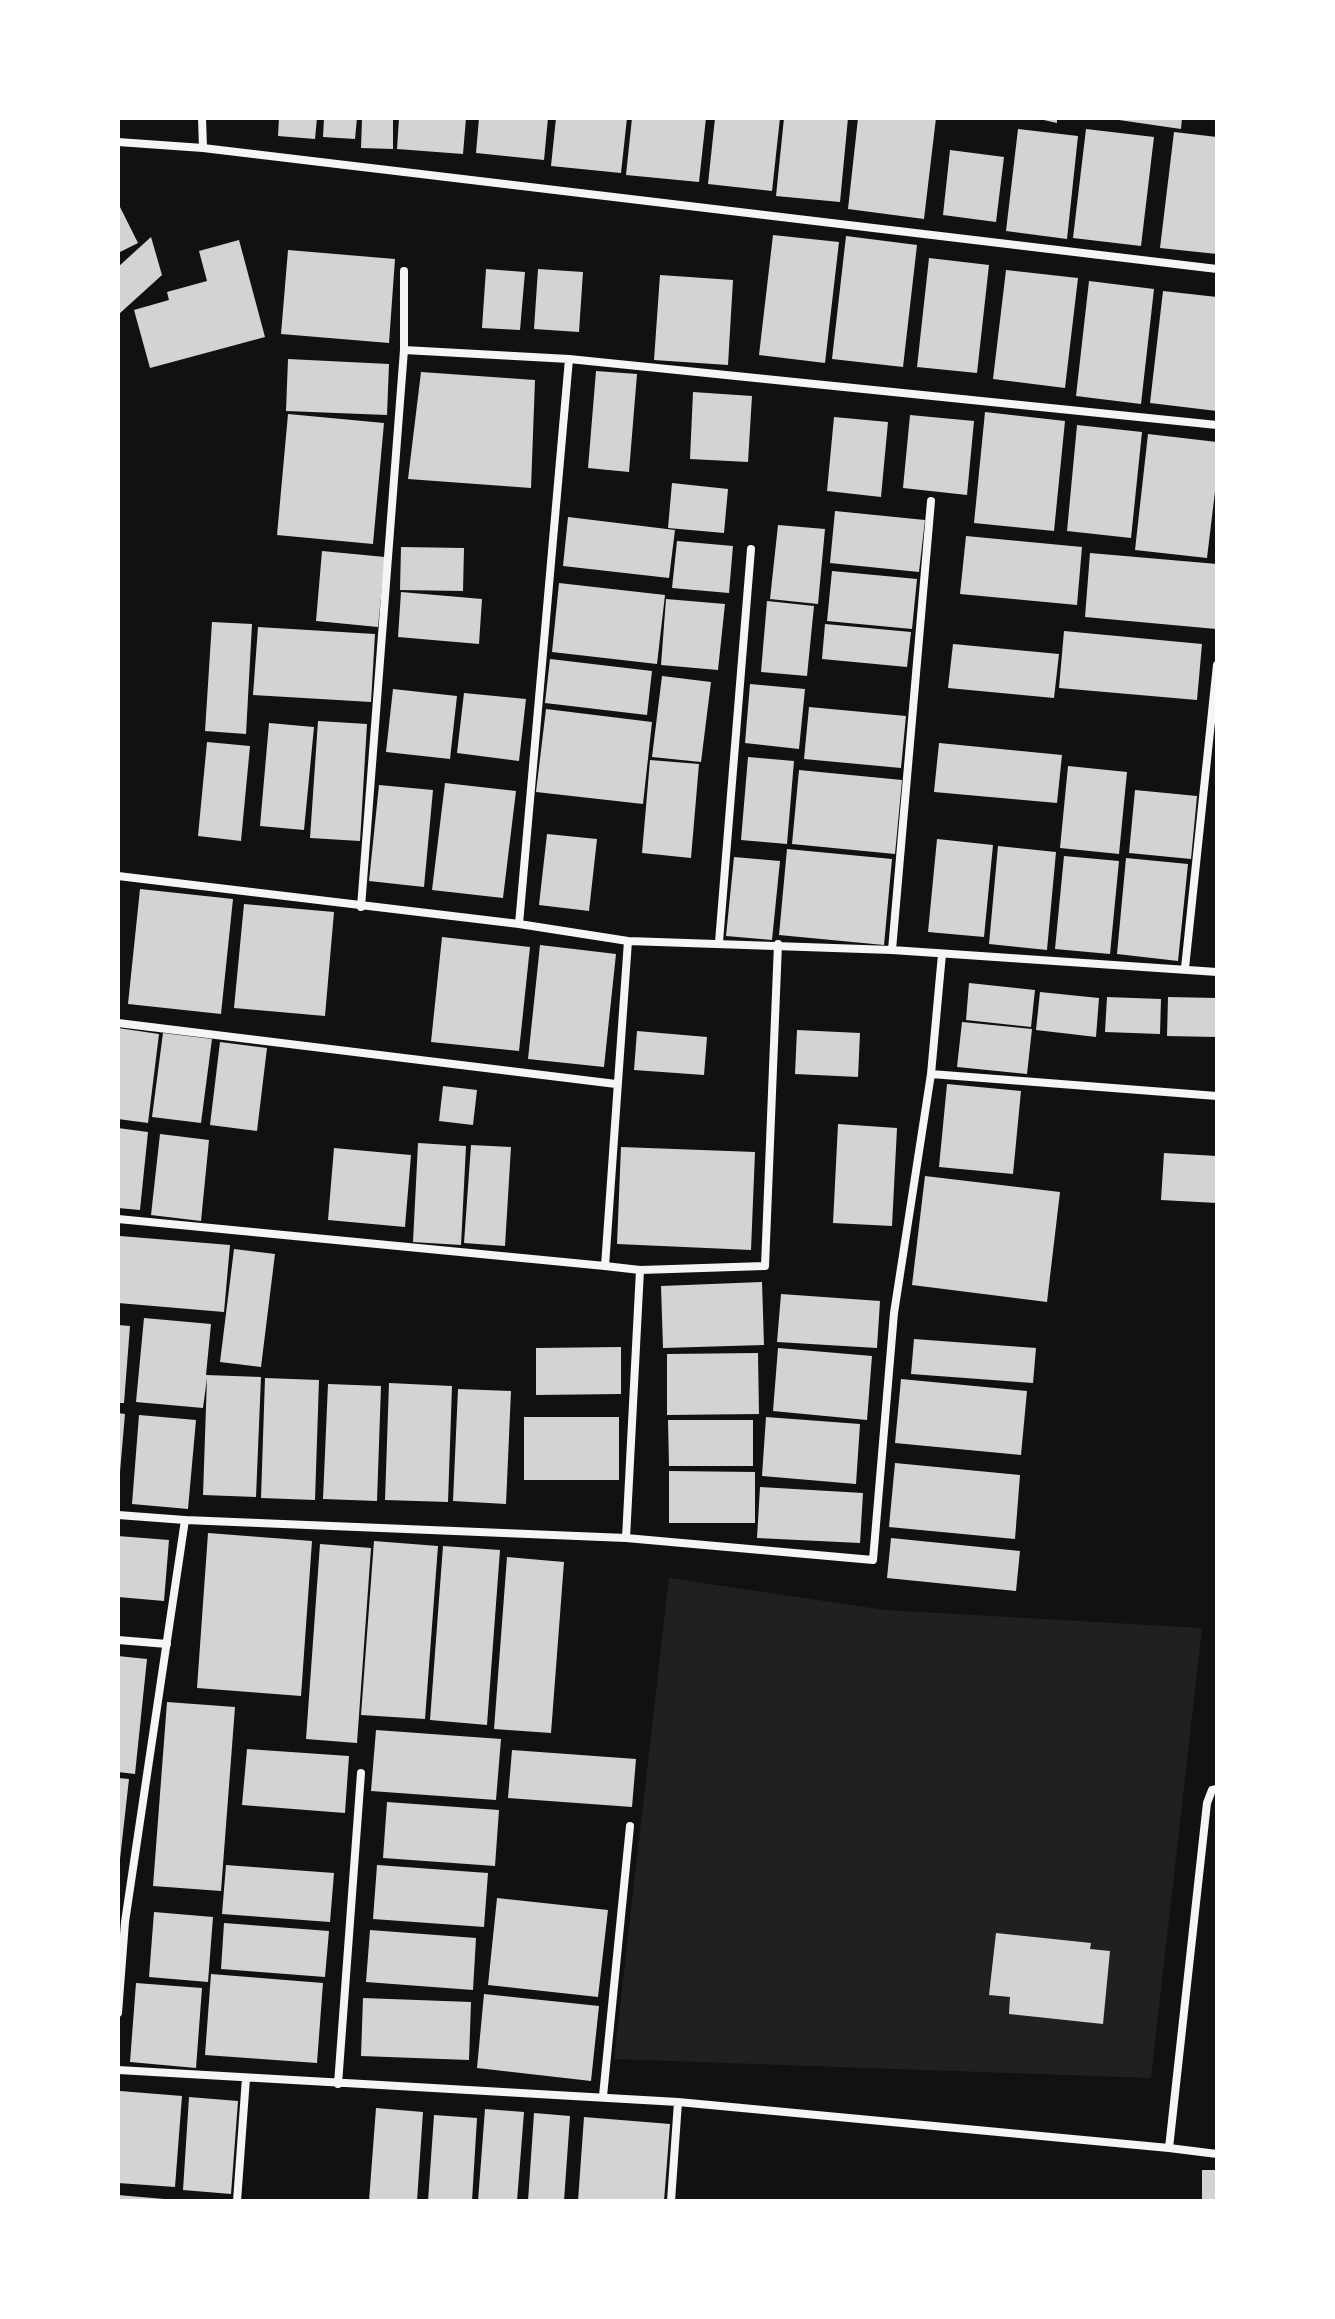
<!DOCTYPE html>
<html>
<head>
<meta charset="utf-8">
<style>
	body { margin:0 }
	#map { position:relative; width:1335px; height:2319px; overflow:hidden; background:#111; font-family:Commissioner,sans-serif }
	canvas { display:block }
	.frame { position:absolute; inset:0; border:120px solid #fff; pointer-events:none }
</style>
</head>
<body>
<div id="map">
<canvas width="1335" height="2319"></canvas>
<div class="frame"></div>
</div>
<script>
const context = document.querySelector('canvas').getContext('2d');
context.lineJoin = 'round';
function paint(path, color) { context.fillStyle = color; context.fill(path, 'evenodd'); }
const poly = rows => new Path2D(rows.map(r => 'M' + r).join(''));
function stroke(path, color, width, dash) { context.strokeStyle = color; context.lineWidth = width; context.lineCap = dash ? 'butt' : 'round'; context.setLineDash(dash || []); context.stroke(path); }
paint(poly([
	[669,1578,885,1610,1202,1628,1151,2078,614,2059]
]), '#202020');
paint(poly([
	[279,118,317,118,315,139,278,136],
	[324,118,357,118,355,139,323,137],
	[362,118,393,118,393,149,361,148],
	[399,118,466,118,463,154,397,149],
	[479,118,548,118,544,160,476,153],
	[556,118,627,118,621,173,551,166],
	[632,118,706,118,699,182,626,175],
	[715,118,780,118,772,191,708,184],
	[784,118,848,118,840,202,776,196],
	[858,118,936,118,924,219,848,209],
	[1035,118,1057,118,1057,123],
	[1105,118,1182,118,1181,129],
	[1018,129,1078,136,1067,239,1006,231],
	[1086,129,1154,137,1141,246,1073,238],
	[1174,132,1217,137,1217,254,1160,248],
	[950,150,1004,157,996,222,943,215],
	[118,203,138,243,118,253],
	[773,235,839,242,825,363,759,355],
	[846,236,917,245,903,367,832,359],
	[151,237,162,275,119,314,118,267],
	[239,240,265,337,150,368,134,310,169,300,167,292,207,281,199,251],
	[288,250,395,259,389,343,281,334],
	[929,258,989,265,977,373,917,367],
	[486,269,525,272,520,330,482,328],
	[538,269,583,272,579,332,534,329],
	[1006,270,1078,278,1065,388,993,379],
	[660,275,733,280,728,365,654,360],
	[1089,281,1154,289,1141,404,1076,396],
	[1163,291,1217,297,1217,411,1150,403],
	[288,359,389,364,387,415,286,411],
	[596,371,637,374,629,472,588,468],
	[421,372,535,380,531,488,408,479],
	[693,392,752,396,748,462,690,459],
	[985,412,1065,421,1054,531,974,523],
	[288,414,384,423,373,544,277,535],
	[910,415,974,421,967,495,903,488],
	[834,417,888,422,881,497,827,491],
	[1077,425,1142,432,1131,538,1067,531],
	[1148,434,1217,442,1217,475,1207,558,1135,550],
	[672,483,728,489,724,533,668,528],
	[835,511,925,520,919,572,830,563],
	[568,517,675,530,669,578,563,566],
	[778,525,825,529,818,604,770,599],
	[966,536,1082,547,1077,605,960,594],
	[677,541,733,546,729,593,672,588],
	[401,547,464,548,463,591,400,590],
	[322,551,385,557,378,627,316,621],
	[1090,553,1217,564,1216,629,1085,617],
	[832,571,917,579,912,629,827,621],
	[559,583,665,595,657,664,552,652],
	[401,592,482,599,479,644,398,637],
	[666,599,725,604,718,670,661,665],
	[767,601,814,606,807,676,761,672],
	[212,622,252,624,246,734,205,731],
	[825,624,911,632,907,667,822,659],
	[258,627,375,634,371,702,253,695],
	[1064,631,1202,644,1197,700,1059,688],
	[953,644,1059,654,1054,698,948,688],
	[550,659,652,671,647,715,545,703],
	[662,676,711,682,701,762,652,757],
	[750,684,805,689,799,749,745,743],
	[393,689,457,696,450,759,386,752],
	[464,693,526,699,519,761,457,753],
	[809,707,906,716,901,768,804,759],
	[546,709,652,722,643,804,536,792],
	[318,721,367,724,360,841,310,838],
	[269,723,314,727,304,830,260,826],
	[207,742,250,746,241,841,198,836],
	[939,743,1062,755,1057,803,934,792],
	[748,757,794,761,787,844,741,840],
	[650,760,699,764,691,858,642,853],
	[1068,766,1127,772,1119,854,1060,848],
	[799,770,902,780,895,854,792,844],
	[445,783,516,791,503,898,432,890],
	[379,785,433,790,424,887,369,881],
	[1135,790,1197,796,1191,859,1129,853],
	[547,834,597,839,589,911,539,905],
	[937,839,993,845,984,937,928,932],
	[998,846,1056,852,1047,950,989,944],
	[787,849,892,859,884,945,779,935],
	[1064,856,1119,861,1110,954,1055,949],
	[734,857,780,861,772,940,726,936],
	[1126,858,1188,864,1178,961,1117,954],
	[140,889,233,899,221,1014,128,1004],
	[244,904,334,912,325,1016,234,1008],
	[442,937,530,947,519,1051,431,1042],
	[540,945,616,954,604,1067,528,1059],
	[969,983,1035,990,1031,1027,966,1020],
	[1040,992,1099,998,1096,1037,1036,1030],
	[1107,997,1161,999,1160,1034,1105,1032],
	[1168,997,1217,998,1217,1037,1167,1036],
	[962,1022,1032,1029,1027,1074,957,1067],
	[118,1028,159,1034,148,1123,118,1119],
	[797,1030,860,1033,858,1077,795,1074],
	[637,1031,707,1037,704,1075,634,1070],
	[163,1033,212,1039,201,1123,152,1117],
	[220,1042,267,1048,257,1131,210,1125],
	[947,1084,1021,1091,1013,1174,939,1167],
	[443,1086,477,1090,473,1125,439,1121],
	[838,1124,897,1128,892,1226,833,1223],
	[118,1128,148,1132,140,1210,118,1208],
	[160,1134,209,1140,201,1221,151,1215],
	[418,1143,466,1146,461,1245,413,1242],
	[471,1145,511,1147,505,1246,464,1243],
	[621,1147,755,1152,751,1250,617,1244],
	[334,1148,411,1155,405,1227,328,1220],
	[1164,1153,1217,1156,1217,1203,1161,1200],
	[925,1176,1060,1192,1047,1302,912,1285],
	[120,1236,230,1245,224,1312,118,1303],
	[234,1249,275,1254,261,1367,220,1362],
	[762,1282,764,1345,663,1348,661,1286],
	[781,1294,880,1301,877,1348,777,1342],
	[144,1318,211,1324,206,1375,261,1377,256,1497,203,1495,207,1378,203,1408,136,1402],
	[118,1325,130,1326,124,1403,118,1403],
	[914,1339,1036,1348,1033,1383,911,1374],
	[621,1347,621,1394,536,1395,536,1348],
	[778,1348,872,1356,867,1420,773,1411],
	[758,1353,759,1414,667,1415,667,1354],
	[265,1378,319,1380,315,1500,261,1498],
	[901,1379,1027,1391,1021,1455,895,1443],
	[389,1383,452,1386,448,1502,385,1500],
	[328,1384,381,1386,377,1501,323,1499],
	[458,1389,511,1391,506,1504,453,1501],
	[118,1413,125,1414,120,1472,118,1472],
	[139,1415,196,1420,188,1509,132,1504],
	[524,1417,619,1417,619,1480,524,1480],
	[766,1417,860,1424,856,1484,762,1476],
	[668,1420,753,1420,753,1466,669,1466],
	[895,1463,1020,1475,1015,1539,889,1527],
	[669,1471,755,1472,755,1523,669,1523],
	[760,1487,863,1493,860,1543,757,1538],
	[208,1533,312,1541,301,1696,197,1688],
	[118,1536,169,1540,164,1601,118,1597],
	[891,1538,1020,1551,1016,1591,887,1578],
	[374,1541,438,1546,425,1719,361,1715],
	[320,1544,371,1548,357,1743,306,1739],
	[443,1546,500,1550,487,1725,430,1720],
	[507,1557,564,1562,551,1733,494,1729],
	[118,1656,147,1659,135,1774,118,1772],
	[167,1702,235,1707,221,1891,153,1886],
	[376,1730,501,1739,496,1800,371,1791],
	[247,1749,349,1756,345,1813,242,1805],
	[512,1750,636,1759,632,1807,508,1798],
	[118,1778,129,1779,120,1859,118,1859],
	[387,1802,499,1810,495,1866,383,1858],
	[226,1865,334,1873,330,1922,222,1914],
	[377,1865,488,1873,484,1927,373,1919],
	[497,1898,608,1910,598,1997,488,1985],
	[154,1912,213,1917,208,1982,149,1977],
	[224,1923,329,1931,325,1977,221,1969],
	[370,1930,476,1938,473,1990,366,1982],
	[996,1933,1091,1943,1090,1949,1110,1951,1103,2024,1009,2014,1010,1997,989,1995],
	[211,1974,323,1983,317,2063,205,2055],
	[136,1983,202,1988,196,2068,130,2062],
	[484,1994,599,2006,591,2081,477,2068],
	[363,1998,471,2002,469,2060,361,2056],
	[120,2091,182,2096,175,2187,118,2183],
	[189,2097,238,2101,231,2194,183,2190],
	[376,2108,423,2112,417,2201,369,2201],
	[485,2109,524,2112,517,2201,478,2201],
	[534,2113,570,2116,564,2201,528,2201],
	[434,2115,477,2118,472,2201,428,2201],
	[584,2117,670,2124,664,2201,578,2201],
	[1202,2170,1217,2170,1217,2201,1202,2201],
	[118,2195,164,2199,164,2201,118,2201]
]), '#d3d3d3');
stroke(poly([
	[202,118,203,148],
	[118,142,203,148,1217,269],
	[404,350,569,359,1217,425],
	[118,876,519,924,628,941,892,950,1217,972],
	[361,907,404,350,404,271],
	[519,924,569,359],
	[719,942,751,549],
	[892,950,931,501],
	[1185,968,1217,665],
	[118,1023,616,1084],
	[931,1074,1217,1096],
	[118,1219,605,1266],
	[640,1270,765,1266,778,944],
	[118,1515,185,1520,626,1538,873,1560,894,1313,931,1074,942,954],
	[626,1538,640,1270,605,1266,628,941],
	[118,1640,167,1644],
	[118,2013,125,1922,185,1520],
	[118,2070,678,2102,1169,2148,1207,1803,1212,1790,1217,1789],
	[338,2084,361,1773],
	[603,2096,630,1826],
	[1169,2148,1217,2154],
	[237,2201,246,2078],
	[671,2201,678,2102]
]), '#f5f5f5', 8);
</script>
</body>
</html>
